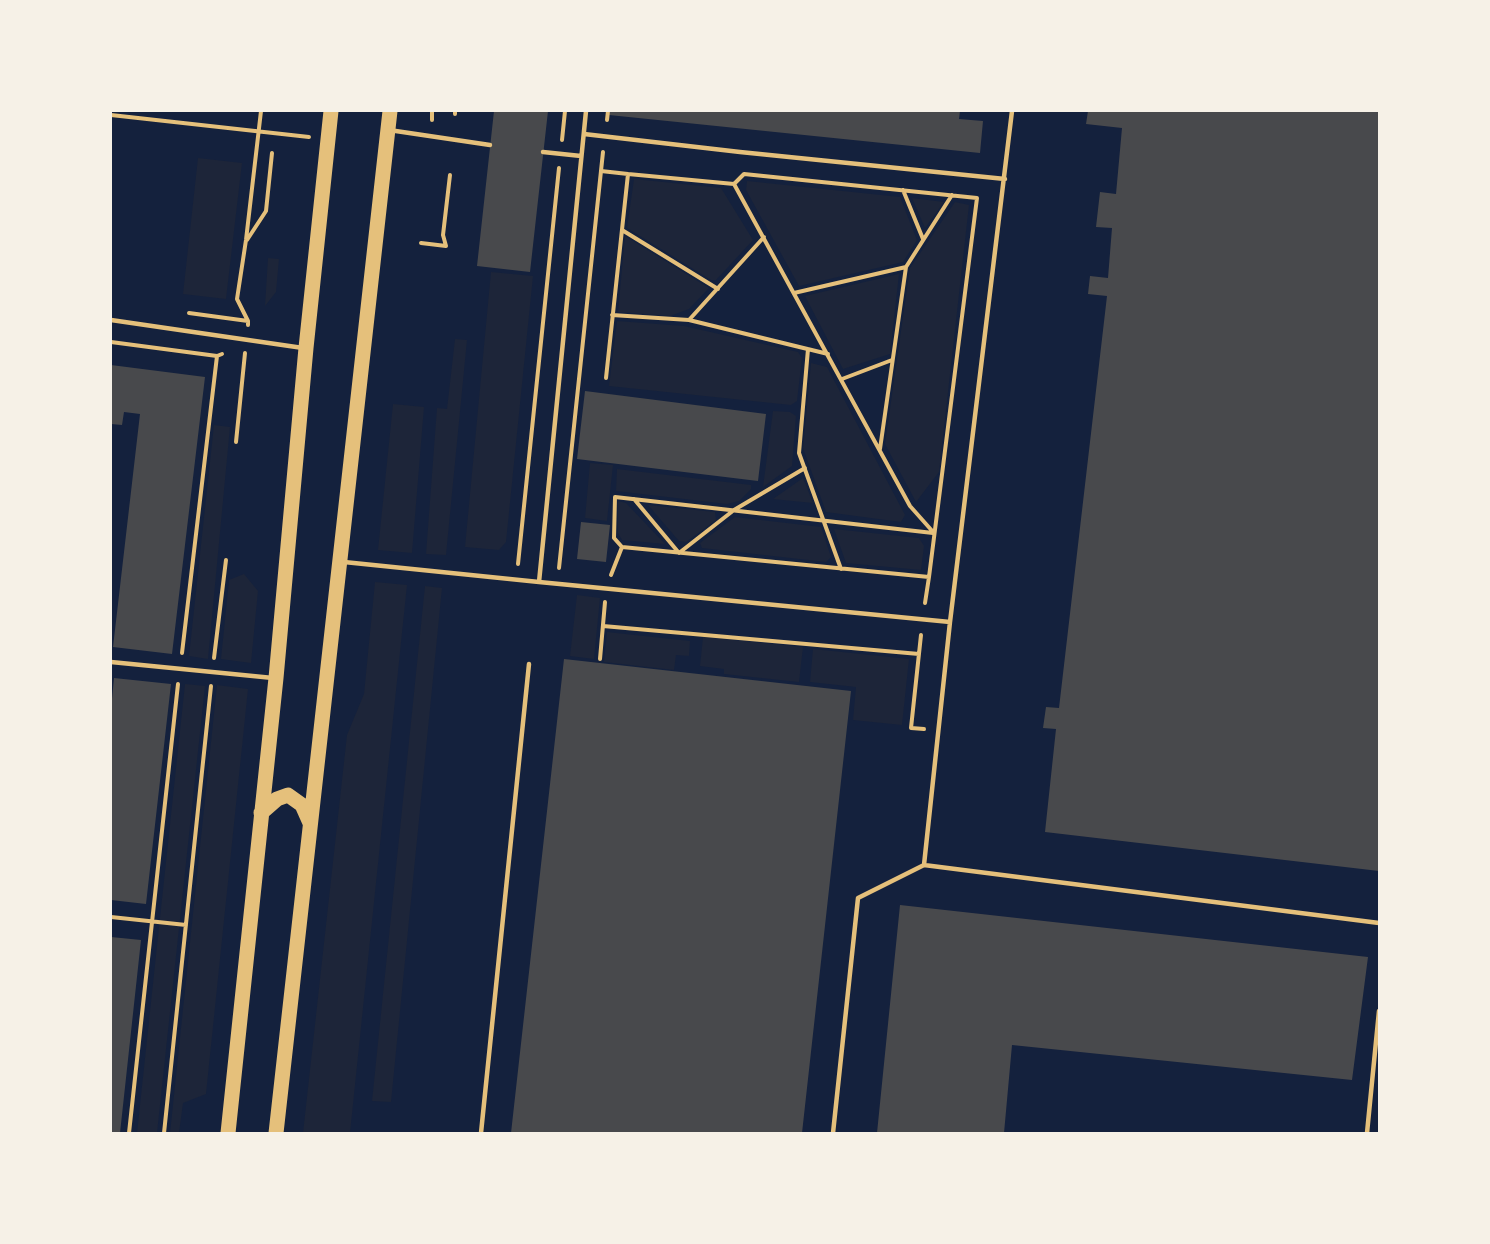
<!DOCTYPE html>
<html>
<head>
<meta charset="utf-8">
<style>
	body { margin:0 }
	#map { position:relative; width:1490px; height:1244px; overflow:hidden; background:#14213d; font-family:"Sofia Sans Condensed",sans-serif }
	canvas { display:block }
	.frame { position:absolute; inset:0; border:112px solid #f6f1e7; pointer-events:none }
</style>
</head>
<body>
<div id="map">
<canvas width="1490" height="1244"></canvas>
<div class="frame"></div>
</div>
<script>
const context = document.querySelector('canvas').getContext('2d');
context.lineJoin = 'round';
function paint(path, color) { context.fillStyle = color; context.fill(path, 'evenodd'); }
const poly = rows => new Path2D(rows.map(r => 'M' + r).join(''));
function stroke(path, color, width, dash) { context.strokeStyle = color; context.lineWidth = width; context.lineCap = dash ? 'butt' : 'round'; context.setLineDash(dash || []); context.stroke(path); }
paint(poly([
	[198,158,242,163,226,299,183,294],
	[634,179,721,188,753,240,716,280,711,280,627,228],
	[747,181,900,197,917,240,903,262,799,286,746,190],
	[912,198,944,202,925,228],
	[955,202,969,205,939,472,916,502,885,444,910,268],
	[625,236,709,288,689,309,670,316,618,312],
	[268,258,279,259,276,292,265,306],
	[491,272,533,276,506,542,499,550,465,547],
	[899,274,890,354,843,369,805,296],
	[617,321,684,326,798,352,802,358,797,401,791,405,609,386],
	[455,339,467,340,446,555,426,554,437,408,447,409],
	[811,363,827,367,905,515,901,522,826,512,803,448],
	[393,404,424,407,412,553,378,550],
	[773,411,790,412,796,416,792,466,763,487],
	[214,425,230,427,208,659,189,656],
	[590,463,613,465,607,521,585,518],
	[617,469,751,485,751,489,739,501,727,504,616,491],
	[803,478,813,503,773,499],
	[618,501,626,503,665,544,622,540,618,533],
	[648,505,715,512,716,520,686,542,679,541],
	[735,517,821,527,831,557,826,562,702,548,700,543],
	[834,529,919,538,924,546,921,570,846,563],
	[244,574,258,591,251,663,221,659,229,580],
	[375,582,407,585,350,1133,303,1133,347,735,364,694],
	[425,586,442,588,391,1102,372,1101],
	[577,595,600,598,594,659,570,656],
	[607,632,690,641,689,656,676,655,674,670,604,662],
	[703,637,803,647,799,682,724,674,724,669,700,666],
	[813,649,909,659,902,725,853,720,856,687,810,682],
	[185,684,205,686,157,1133,137,1133],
	[217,685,248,689,206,1094,183,1103,179,1133,170,1133]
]), '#1d2539');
paint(poly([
	[494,111,548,111,530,272,477,266],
	[610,111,960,111,959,119,983,121,980,153,609,115],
	[1088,111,1379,111,1379,871,1045,832,1056,729,1043,728,1046,707,1059,708,1107,296,1088,294,1090,276,1108,278,1112,228,1096,227,1100,192,1116,194,1122,128,1086,124],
	[111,365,205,377,172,654,113,647,140,414,124,412,122,425,111,424],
	[585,391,766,414,758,481,577,459],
	[581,522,610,525,606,562,577,559],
	[564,659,851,691,802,1133,511,1133],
	[114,678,171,684,146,904,111,900,111,709],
	[900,905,1368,957,1352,1080,1012,1045,1004,1133,877,1133],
	[111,937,141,940,120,1133,111,1133]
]), '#48494c');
stroke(poly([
	[455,114,455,111],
	[111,115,309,137],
	[432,120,432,111],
	[607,120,608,111],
	[562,140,565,111],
	[601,171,628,174,606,378],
	[628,174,734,184,910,506,934,533],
	[903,190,923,239],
	[622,230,718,289],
	[247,240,266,211,272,153],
	[421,243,446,246,443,235,450,175],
	[794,293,906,267],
	[189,313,248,321],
	[612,315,689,320,828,354],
	[689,320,764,237],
	[248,325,248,321,237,299,246,240,261,111],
	[111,342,217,356],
	[808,349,799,453,841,569],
	[842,379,892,360],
	[236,442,245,353],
	[880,449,906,267,952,195],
	[634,499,679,553,734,510,805,468],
	[622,547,929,577,977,198,744,174,734,184],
	[518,564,559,168],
	[559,568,603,152],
	[611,575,622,547,614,538,615,497,933,533],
	[925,603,929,577],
	[603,626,919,654],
	[921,635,911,728,924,729],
	[182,653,217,356,222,354],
	[214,658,226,560],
	[600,659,605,602],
	[111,917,186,925],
	[129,1133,178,684],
	[164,1133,211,686]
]), '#e5c07b', 4);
stroke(poly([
	[1012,111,950,622,924,865,1379,923],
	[389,130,490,145],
	[584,134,740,152,1005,179],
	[543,152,581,156],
	[111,320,303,348],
	[344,562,539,582,586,111],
	[539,582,950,622],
	[111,662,273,678],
	[481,1133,529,664],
	[833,1133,858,898,924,865],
	[1367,1133,1379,1011]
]), '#e5c07b', 4.5);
stroke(poly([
	[261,813,277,799,288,795,302,805,310,823],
	[228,1133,276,678,306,348,331,111],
	[276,1133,390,111]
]), '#e5c07b', 15);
</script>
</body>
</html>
